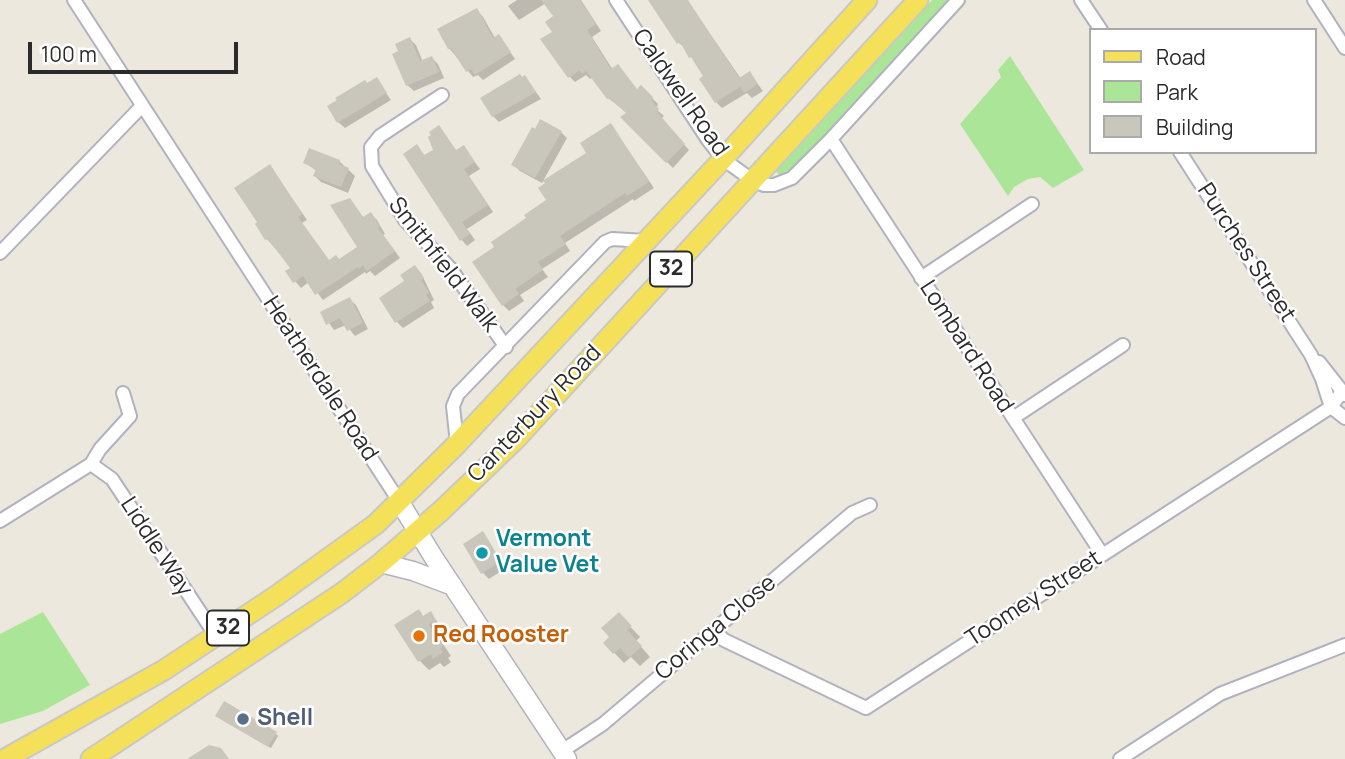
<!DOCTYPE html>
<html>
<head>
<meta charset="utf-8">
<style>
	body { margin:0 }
	#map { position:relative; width:1345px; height:759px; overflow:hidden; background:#ede8dd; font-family:Manrope,sans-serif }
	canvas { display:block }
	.legend { position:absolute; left:1089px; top:28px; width:228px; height:126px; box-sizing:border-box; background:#fff; border:2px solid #aaa; margin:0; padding:9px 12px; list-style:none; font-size:21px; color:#2b2b2b }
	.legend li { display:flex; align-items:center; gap:14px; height:35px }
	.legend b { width:35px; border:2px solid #aaa }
	.scale { position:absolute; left:28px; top:42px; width:210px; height:32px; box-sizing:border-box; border:4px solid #2b2b2b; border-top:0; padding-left:9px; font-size:21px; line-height:24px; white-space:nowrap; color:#2b2b2b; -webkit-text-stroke:5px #fff; paint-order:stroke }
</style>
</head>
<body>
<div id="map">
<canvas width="1345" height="759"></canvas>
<ul class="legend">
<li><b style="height:9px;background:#f5e05a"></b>Road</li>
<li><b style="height:19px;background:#abe698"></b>Park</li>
<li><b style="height:19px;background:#c9c6bb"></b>Building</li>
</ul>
<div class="scale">100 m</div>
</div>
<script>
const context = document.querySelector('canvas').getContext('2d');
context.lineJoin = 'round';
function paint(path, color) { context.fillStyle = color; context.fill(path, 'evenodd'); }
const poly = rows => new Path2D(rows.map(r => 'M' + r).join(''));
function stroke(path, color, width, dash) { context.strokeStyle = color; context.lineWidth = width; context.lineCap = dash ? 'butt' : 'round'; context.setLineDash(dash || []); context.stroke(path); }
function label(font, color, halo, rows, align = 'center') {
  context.font = font + ' Manrope,sans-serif'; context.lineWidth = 5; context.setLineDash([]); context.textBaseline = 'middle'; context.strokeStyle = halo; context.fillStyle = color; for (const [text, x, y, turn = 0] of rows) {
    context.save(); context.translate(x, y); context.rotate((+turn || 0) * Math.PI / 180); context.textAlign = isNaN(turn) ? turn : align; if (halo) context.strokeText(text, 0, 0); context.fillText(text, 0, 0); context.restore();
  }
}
paint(poly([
	[932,0,950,0,795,168,779,175,776,171],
	[1010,56,1084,170,1053,188,1040,177,1028,179,1014,187,1008,196,960,124,1001,77,998,70],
	[43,612,90,685,43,711,0,724,0,634]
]), '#abe698');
paint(poly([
	[517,0,581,0,601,31,592,37,613,70,638,91,641,87,658,104,656,109,664,116,661,119,689,150,673,168,623,118,629,114,608,98,593,77,590,79,586,75,575,82,570,77,554,32,555,17,546,3,519,20,508,6],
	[650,0,687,0,741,79,750,74,763,91,752,98,747,93,722,108,716,102,706,77,686,48,679,43],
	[477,10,483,17,495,38,499,36,515,59,483,80,478,75,473,77,449,48],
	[410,39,416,45,423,62,432,58,438,64,444,78,414,91,407,85],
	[525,77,541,99,499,122,493,116],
	[376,79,391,100,345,128,338,122,367,85],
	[611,125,654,188,634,201,633,199,565,243,570,251,542,269,548,277,520,295,524,301,509,311,503,305,497,247,548,201],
	[439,127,457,152,464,148,480,169,469,176,493,212,467,229,475,240,467,246,461,239,417,146,425,156,436,151],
	[561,132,567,138,542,183,520,171,513,164],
	[339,161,355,176,348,193,321,182,315,176,317,171,305,163],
	[270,166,307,220,302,223,330,262,339,261,359,247,350,200,364,218,371,214,377,220,385,234,383,235,400,258,375,276,370,271,366,274,365,272,323,300,309,282,301,288,287,272,292,268,267,239],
	[415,267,421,273,434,300,431,302,434,308,403,328,397,322,406,282],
	[349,299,356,305,368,329,355,336,346,325,334,330,322,313],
	[482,534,506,568,489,579,483,573],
	[418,611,424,617,430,613,444,630,437,635,451,656,448,658,451,662,444,667,440,663,429,670,420,661,397,625],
	[619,615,640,637,636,641,650,657,640,666,631,657,624,663,605,643,611,637],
	[220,718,276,734,278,736,271,748]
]), '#0003');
paint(poly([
	[541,0,580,0,596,24,587,30,611,69,618,64,637,89,641,85,653,97,652,101,659,109,657,112,685,144,666,163,620,117,626,113,609,98,607,99,586,71,582,74,580,70,568,78,540,39,552,32,545,22,553,16],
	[648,0,688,0,739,78,750,71,758,84,744,93,740,87,715,103,699,79,703,76,691,57,689,58,680,42,677,44],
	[477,8,493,38,499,34,511,52,475,75,471,69,466,72,451,48,448,49,437,29],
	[410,37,420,61,432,56,439,72,406,86,392,54,398,51,395,44],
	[520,74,522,77,525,75,536,92,492,117,480,98],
	[377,77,387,93,337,123,327,106,337,100,335,98,365,80,367,83],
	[540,119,562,131,535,178,511,165,532,127,535,129],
	[611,123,649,182,627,196,625,193,560,236,566,244,538,262,543,270,515,289,519,294,502,306,472,262,494,247,491,242,526,218,524,215,546,200,538,188,545,183,542,181,586,153,580,143],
	[439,125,456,150,464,145,475,162,464,169,488,205,462,222,470,234,460,241,403,154,417,144,424,155,433,150,428,137,431,135,429,132],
	[309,148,340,160,339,164,349,168,341,187,313,176,316,169,303,163],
	[270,164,302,214,298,217,329,260,336,255,339,259,357,247,330,205,350,198,363,217,371,212,380,227,378,228,395,251,367,271,363,265,359,269,358,267,315,295,303,276,293,283,285,271,290,268,268,239,265,240,255,224,257,222,234,188],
	[415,265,424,278,421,280,429,293,426,295,430,301,395,323,379,298,404,281,400,275],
	[350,297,363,323,347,331,340,318,326,325,320,312],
	[483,531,501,561,481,574,463,544],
	[419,609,423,616,431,611,436,620,429,625,443,646,440,648,443,652,433,659,431,654,418,662,394,625],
	[619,612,632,626,627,630,642,646,629,658,620,648,613,654,603,643,609,637,601,628],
	[224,701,277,732,268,747,215,716],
	[209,745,221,748,229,759,187,759]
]), '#c9c6bb');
const street = poly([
	[74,0,399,501],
	[616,0,708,140,723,159,752,180,764,185,774,185,792,178,831,139,958,0],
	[1081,0,1101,30],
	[1314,0,1345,48],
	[442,95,380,136,371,147,372,166,405,220,450,268,506,347],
	[831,139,1102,554],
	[1180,152,1311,355,1322,379,1331,407,1345,418],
	[0,253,142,106],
	[921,278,1032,204],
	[1319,362,1345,395],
	[1013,418,1123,345],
	[457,444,453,406,458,394,605,242,612,239,646,241],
	[91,464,100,449,130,416,123,393],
	[0,521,91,464,112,479,216,636],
	[715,631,724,640,866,708,1331,407,1341,393],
	[562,751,603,724,852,513,870,505],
	[1120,759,1220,694,1345,645]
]);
const secondary = poly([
	[399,501,434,558,567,759],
	[381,563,413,571,453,586]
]);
const primary = poly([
	[5,759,164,670,276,596,376,524,457,444,723,159,867,0],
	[91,759,342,593,381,563,441,511,515,440,918,0]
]);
stroke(street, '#b1b2bf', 16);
stroke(secondary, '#b1b2bf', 21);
stroke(primary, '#c8c8c8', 23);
stroke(street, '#fff', 12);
stroke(secondary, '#fff', 18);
stroke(primary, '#f5e05a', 19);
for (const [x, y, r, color] of [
	[482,553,7,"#0f9aa8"],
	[419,636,7,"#e8710a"],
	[243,719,7,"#5c6f8a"]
]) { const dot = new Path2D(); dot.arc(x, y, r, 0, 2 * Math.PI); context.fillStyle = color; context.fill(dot); stroke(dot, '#fff', 2.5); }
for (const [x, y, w] of [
	[671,269,42],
	[228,628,42]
]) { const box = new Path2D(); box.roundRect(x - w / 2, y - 17.5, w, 35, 5); context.fillStyle = '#fff'; context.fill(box); stroke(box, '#2b2b2b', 2); }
label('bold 21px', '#2b2b2b', null, [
	["32",671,269],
	["32",228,628]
]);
label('23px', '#2b2b2b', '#fff', [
	["Caldwell Road",680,93,55],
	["Purches Street",1246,253,57],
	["Smithfield Walk",443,265,52],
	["Lombard Road",966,347,57],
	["Heatherdale Road",320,379,57],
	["Canterbury Road",535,414,-46],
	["Liddle Way",156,547,57],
	["Toomey Street",1034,599,-33],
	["Coringa Close",716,628,-40]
]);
label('bold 23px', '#0d838f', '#fff', [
	["Vermont",496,540],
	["Value Vet",496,566]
], 'left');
label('bold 23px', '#c56008', '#fff', [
	["Red Rooster",433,636]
], 'left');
label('bold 23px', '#4e5e75', '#fff', [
	["Shell",257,719]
], 'left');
</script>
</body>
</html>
